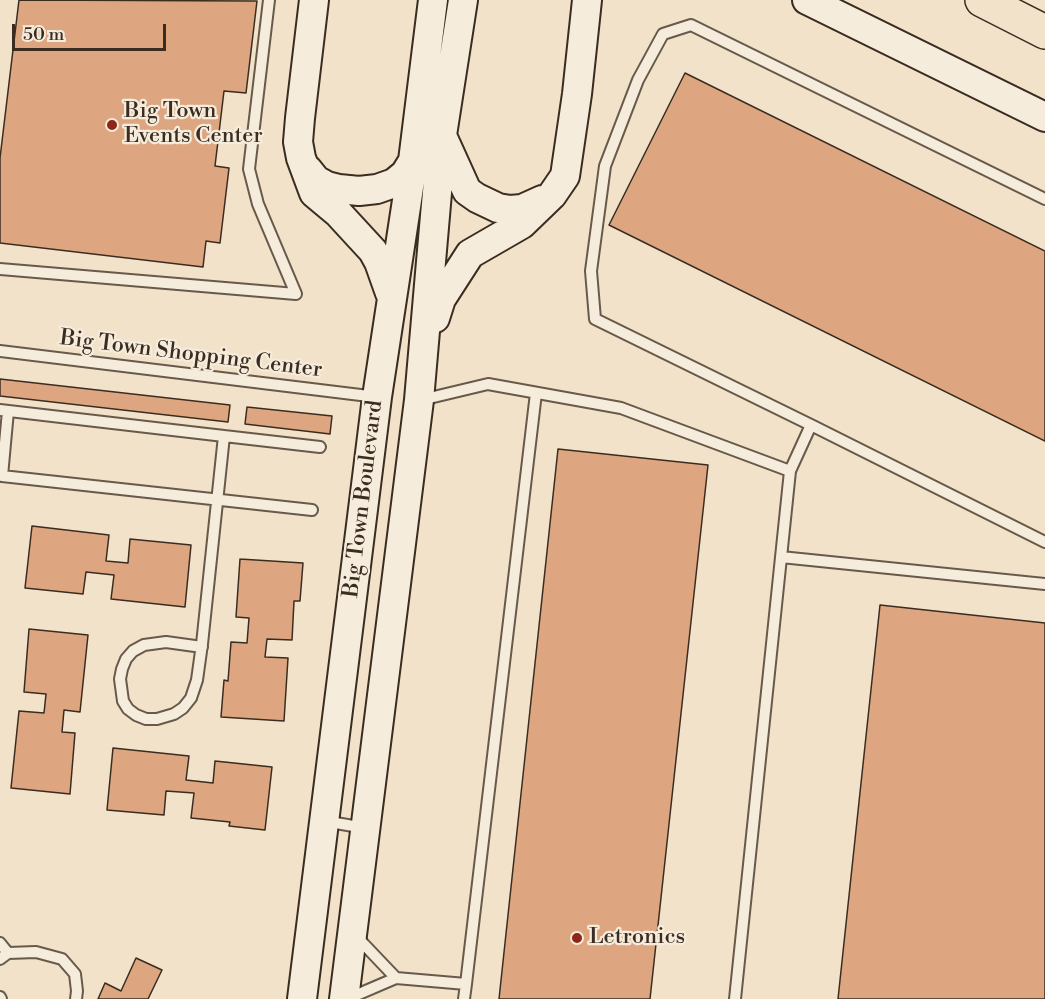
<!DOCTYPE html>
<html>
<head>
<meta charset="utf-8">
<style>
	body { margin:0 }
	#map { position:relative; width:1045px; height:999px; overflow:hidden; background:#f1e2c9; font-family:"Libre Bodoni",serif }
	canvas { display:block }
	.scale { position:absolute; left:12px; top:24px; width:154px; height:27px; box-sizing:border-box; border:3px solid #3a2c21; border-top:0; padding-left:8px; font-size:18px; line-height:21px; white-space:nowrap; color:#3a2c21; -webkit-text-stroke:4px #f6ecdc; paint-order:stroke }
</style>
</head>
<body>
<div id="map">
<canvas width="1045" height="999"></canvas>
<div class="scale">50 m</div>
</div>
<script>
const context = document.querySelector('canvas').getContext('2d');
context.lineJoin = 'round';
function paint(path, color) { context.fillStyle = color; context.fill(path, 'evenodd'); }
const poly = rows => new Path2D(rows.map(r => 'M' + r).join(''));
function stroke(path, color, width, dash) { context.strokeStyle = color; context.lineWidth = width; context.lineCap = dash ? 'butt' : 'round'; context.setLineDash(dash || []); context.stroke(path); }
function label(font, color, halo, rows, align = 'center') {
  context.font = font + ' "Libre Bodoni",serif'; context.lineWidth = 4.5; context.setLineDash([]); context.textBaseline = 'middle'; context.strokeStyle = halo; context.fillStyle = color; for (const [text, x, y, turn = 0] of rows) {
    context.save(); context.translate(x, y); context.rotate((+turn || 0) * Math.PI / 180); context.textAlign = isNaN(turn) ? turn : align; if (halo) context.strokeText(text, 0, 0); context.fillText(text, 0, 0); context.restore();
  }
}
const building = poly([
	[19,0,257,1,246,93,224,91,215,166,229,168,220,243,206,241,203,267,0,243,0,158,19,0],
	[685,73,1045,251,1045,441,609,225,685,73],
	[0,379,230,405,228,422,0,396,0,379],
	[247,407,332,416,330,434,245,424,247,407],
	[558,449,708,465,650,999,499,999,558,449],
	[32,526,109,535,106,561,128,563,130,539,191,545,185,607,111,599,114,575,86,572,83,594,25,588,32,526],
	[240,559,303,563,300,601,294,601,292,640,267,639,265,657,288,658,284,721,221,717,224,680,228,681,231,642,247,643,249,618,236,617,240,559],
	[880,605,1045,623,1045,999,838,999,880,605],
	[29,629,88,635,80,712,64,710,62,732,75,733,70,794,11,788,19,711,44,713,46,694,24,692,29,629],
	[113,748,189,756,186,780,213,783,215,761,272,767,265,830,229,826,230,822,191,818,194,793,166,791,164,815,107,810,113,748],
	[136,958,162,970,148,999,98,999,105,983,121,991,136,958]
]);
paint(building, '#dda681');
stroke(building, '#3a2c21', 1.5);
const service = poly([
	[0,269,296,294,258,204,249,169,269,0],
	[0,351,377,397],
	[421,400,488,384,621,408,790,471,735,999],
	[0,410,224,436,202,644,197,680,191,698,183,708,174,714,157,719,146,719,136,715,128,709,123,701,120,679,122,669,126,659,133,651,144,645,166,642,202,647],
	[8,411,2,476,312,510],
	[811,425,595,319,591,271,605,166,638,80,663,34,691,25,1045,199],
	[224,436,320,447],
	[790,471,811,425,1045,542],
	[781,557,1045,584],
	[324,821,365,828],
	[0,943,8,953,0,959],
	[8,953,36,952,62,959,75,974,77,991,76,999],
	[396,978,466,984,536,393],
	[0,997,1,999],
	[347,999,396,978,355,935],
	[464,999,466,984]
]);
const secondary = poly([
	[314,0,300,118,298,142,301,158,314,193,338,213,373,251,379,262,390,293],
	[807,0,1045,117],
	[443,138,467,191,477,198,498,208,510,210,522,209,542,200],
	[308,170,316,180,327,186,339,189,359,191,377,189,394,183,405,174,413,161],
	[435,318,441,299,470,254,522,224,552,195,565,176,577,94,587,0],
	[302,999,377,397,413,161,433,0],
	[344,999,419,400,442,135,463,0]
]);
const motorway = poly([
	[982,0,1045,32]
]);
stroke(service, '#685a4b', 14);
stroke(secondary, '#3a2c21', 32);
stroke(motorway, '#3a2c21', 36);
stroke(service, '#f6ecdc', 10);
stroke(secondary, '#f6ecdc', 28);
stroke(motorway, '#f1e2c9', 33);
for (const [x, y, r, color] of [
	[112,125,6,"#8f2418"],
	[577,938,6,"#8f2418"]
]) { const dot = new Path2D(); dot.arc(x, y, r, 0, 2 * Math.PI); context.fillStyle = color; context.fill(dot); stroke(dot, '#f6ecdc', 2); }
label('22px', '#3a2c21', '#f6ecdc', [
	["Big Town",124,112],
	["Events Center",124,137],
	["Letronics",589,938]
], 'left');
label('22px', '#3a2c21', '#f6ecdc', [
	["Big Town Shopping Center",191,355,7],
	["Big Town Boulevard",364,499,-83]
]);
</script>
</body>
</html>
